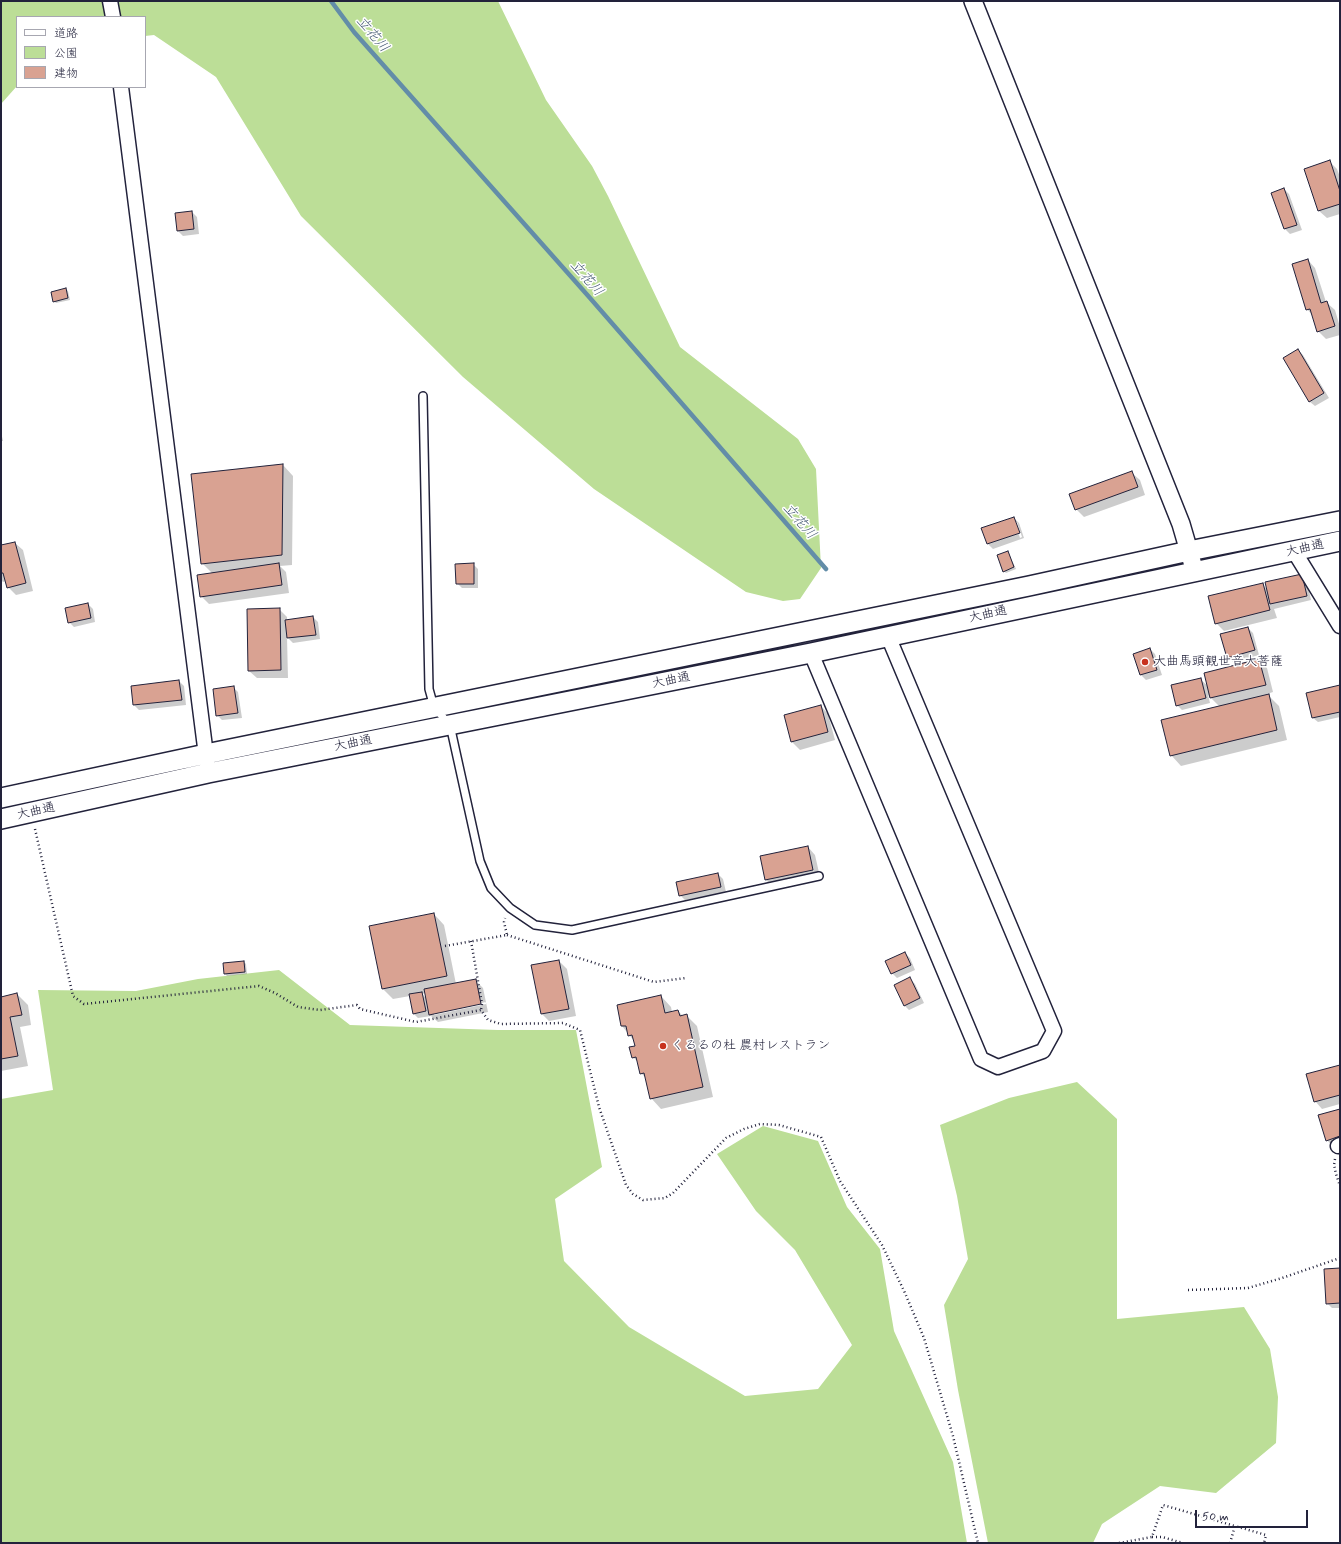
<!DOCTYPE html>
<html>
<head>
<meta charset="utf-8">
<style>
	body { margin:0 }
	#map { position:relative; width:1341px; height:1544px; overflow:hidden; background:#fff; font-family:Mynerve,"Klee One",sans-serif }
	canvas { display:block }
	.frame { position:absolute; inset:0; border:2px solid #22223b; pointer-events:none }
	.legend { position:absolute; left:16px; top:16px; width:130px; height:72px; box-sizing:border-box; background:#fff; border:1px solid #a7a7b1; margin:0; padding:5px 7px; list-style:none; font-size:12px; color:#22223b }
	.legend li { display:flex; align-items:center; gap:8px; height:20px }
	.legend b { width:20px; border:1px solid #a7a7b1 }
	.scale { position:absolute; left:1195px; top:1510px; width:113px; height:18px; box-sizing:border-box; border:2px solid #22223b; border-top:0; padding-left:5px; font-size:12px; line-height:14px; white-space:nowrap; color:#22223b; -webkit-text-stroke:3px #fff; paint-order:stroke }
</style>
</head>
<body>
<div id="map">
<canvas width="1341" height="1544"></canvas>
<div class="frame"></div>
<ul class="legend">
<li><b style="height:5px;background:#fff"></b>道路</li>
<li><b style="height:11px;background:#bcde97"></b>公園</li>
<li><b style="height:11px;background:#d9a292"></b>建物</li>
</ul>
<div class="scale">50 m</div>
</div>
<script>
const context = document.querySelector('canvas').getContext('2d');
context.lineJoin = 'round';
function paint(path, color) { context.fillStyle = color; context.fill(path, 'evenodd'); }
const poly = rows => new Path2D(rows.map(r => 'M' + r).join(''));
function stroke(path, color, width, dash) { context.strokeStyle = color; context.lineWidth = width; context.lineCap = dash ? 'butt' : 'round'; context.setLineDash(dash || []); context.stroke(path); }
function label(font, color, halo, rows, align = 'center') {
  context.font = font + ' Mynerve,"Klee One",sans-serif'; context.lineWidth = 3; context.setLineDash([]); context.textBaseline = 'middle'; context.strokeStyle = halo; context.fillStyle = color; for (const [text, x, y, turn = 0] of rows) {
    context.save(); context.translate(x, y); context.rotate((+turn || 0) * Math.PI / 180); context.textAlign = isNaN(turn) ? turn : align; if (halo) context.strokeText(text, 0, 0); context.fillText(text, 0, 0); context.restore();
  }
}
paint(poly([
	[1,1,498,1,546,100,592,166,608,196,680,347,798,439,816,469,821,568,800,599,783,601,746,592,594,489,463,377,301,216,216,77,154,35,145,36,145,17,17,17,17,86,1,104],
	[279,970,350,1025,498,1030,576,1030,602,1167,555,1199,564,1261,629,1327,745,1396,818,1389,852,1345,795,1250,756,1211,717,1154,763,1126,818,1141,847,1207,880,1249,894,1331,953,1462,967,1543,1,1543,1,1099,53,1090,38,990,136,991,198,979],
	[1077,1082,1117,1119,1117,1319,1244,1307,1270,1349,1278,1397,1276,1443,1216,1493,1160,1486,1102,1524,1093,1543,988,1543,958,1390,944,1305,968,1259,957,1196,940,1125,1009,1098]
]), '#bcde97');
paint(poly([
	[1330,162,1337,169,1340,177,1340,214,1327,218,1319,211],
	[1284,189,1289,194,1302,230,1290,234,1285,229,1272,193],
	[192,212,197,217,199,234,183,236,178,231,176,214],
	[1308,260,1315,268,1326,302,1335,310,1340,327,1340,335,1326,339,1318,331,1313,316,1307,309],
	[66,289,68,291,70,300,56,303,54,301],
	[1298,350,1303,355,1329,398,1315,406,1310,402,1284,358],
	[1,432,3,441,1,441],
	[283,465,293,476,292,565,280,566,286,572,289,593,209,604,201,596,212,573,202,563],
	[1132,473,1140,480,1145,495,1084,517,1076,509],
	[1014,518,1019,523,1024,538,993,549,988,544,983,529],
	[1015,522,1017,522,1022,537,1020,538],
	[15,543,23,550,33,591,16,595,8,587,7,581,3,582,1,580,1,546],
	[1008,552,1016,569,1006,573,1004,571],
	[473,564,478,569,478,588,462,588,457,583],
	[1302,575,1307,580,1311,600,1274,609,1277,618,1224,631,1216,623,1262,584,1267,589],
	[88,604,93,609,95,622,74,627,69,622],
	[279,609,287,617,287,620,313,617,318,622,320,639,293,643,287,637,288,678,257,678,249,671],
	[1248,628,1253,633,1259,655,1233,662,1228,657],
	[1150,649,1155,654,1162,675,1146,680,1141,675,1134,654],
	[1259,660,1267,668,1273,692,1267,694,1279,706,1287,740,1181,766,1171,755,1220,707,1208,695,1210,703,1182,710,1177,705,1200,679,1208,686],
	[179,681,184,686,186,705,139,710,134,705],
	[1340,686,1340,717,1318,722,1313,718],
	[233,687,238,692,242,718,222,720,217,715],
	[821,706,828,714,835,740,800,750,792,742,785,716],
	[808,847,815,855,820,877,773,887,765,879],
	[718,874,723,879,726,892,685,900,680,895],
	[434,914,444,925,456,984,475,980,483,988,488,1012,438,1022,431,1016,418,1018,413,1013,410,996,393,999,383,989],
	[425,993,426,998,422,994],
	[486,1002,486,1004,434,1015,434,1013],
	[905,953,910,958,915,970,897,978,892,973],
	[559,961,567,969,576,1016,549,1021,542,1014],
	[244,962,246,964,247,974,227,976,225,974,224,964],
	[910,979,915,984,924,1003,909,1010,904,1005],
	[17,994,28,1005,31,1025,20,1027,28,1066,1,1071,1,998],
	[661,996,671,1007,672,1012,678,1011,683,1016,686,1015,697,1026,713,1097,661,1109,651,1098,646,1078,641,1073,639,1063,633,1057,636,1046,635,1042,622,1026],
	[1340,1066,1340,1104,1322,1109,1315,1101],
	[1340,1110,1340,1146,1334,1148,1327,1140],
	[1340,1269,1340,1308,1332,1308,1327,1303]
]), '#0003');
stroke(poly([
	[331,1,354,32,590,298,826,569]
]), '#638da8', 4.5);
const building = poly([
	[1330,160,1340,191,1340,204,1318,211,1304,169,1330,160],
	[1284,188,1297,225,1284,229,1271,193,1284,188],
	[192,211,194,229,177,231,175,213,192,211],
	[1308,259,1321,303,1327,301,1335,326,1317,332,1310,309,1306,310,1292,264,1308,259],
	[66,288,68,298,53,302,51,292,66,288],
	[1298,349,1324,393,1309,402,1283,358,1298,349],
	[283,464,282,555,201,564,191,474,283,464],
	[1132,471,1138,487,1075,510,1069,494,1132,471],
	[1014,517,1020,533,987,544,981,528,1014,517],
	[15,542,26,583,7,588,3,573,1,573,1,545,15,542],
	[1008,551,1014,567,1003,572,997,555,1008,551],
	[279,563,282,585,200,597,197,575,279,563],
	[474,563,474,584,456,584,455,564,474,563],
	[1302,574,1307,596,1270,604,1265,582,1302,574],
	[1263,583,1270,610,1215,624,1208,596,1263,583],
	[88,603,91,618,68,623,65,608,88,603],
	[280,608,281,670,248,671,247,609,280,608],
	[313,616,316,635,287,638,285,620,313,616],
	[1248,627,1255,650,1227,658,1220,634,1248,627],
	[1150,648,1157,670,1140,675,1133,654,1150,648],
	[1259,659,1266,685,1210,698,1204,673,1259,659],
	[1201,678,1206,698,1176,706,1171,685,1201,678],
	[179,680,182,700,133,705,131,686,179,680],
	[1340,685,1340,712,1312,718,1306,693,1340,685],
	[234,686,238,713,216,716,213,689,234,686],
	[1269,694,1277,730,1170,756,1161,720,1269,694],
	[821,705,828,732,791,742,784,715,821,705],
	[808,846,813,870,765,880,760,856,808,846],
	[718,873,721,887,679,896,676,882,718,873],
	[434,913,447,976,382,989,369,926,434,913],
	[905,952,911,965,891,974,885,961,905,952],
	[559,960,569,1009,541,1014,531,965,559,960],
	[244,961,245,972,224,974,223,963,244,961],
	[910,977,920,998,904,1006,894,985,910,977],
	[476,979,481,1004,429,1015,424,989,476,979],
	[422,992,426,1011,413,1014,409,994,422,992],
	[17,993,22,1015,10,1017,18,1056,1,1059,1,997,17,993],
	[661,995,665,1013,678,1010,680,1016,687,1014,703,1087,650,1099,644,1073,640,1074,636,1057,632,1058,629,1047,635,1046,632,1035,628,1036,626,1026,621,1026,617,1005,661,995],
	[1340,1065,1340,1095,1314,1102,1306,1074,1340,1065],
	[1340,1109,1340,1136,1326,1141,1318,1115,1340,1109],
	[1340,1268,1340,1303,1326,1304,1324,1269,1340,1268]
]);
paint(building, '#d9a292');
stroke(building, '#22223b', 1);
const service = poly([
	[423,396,429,689,434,707,450,725,480,861,491,888,510,908,535,925,572,930,819,876]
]);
const minor = poly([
	[110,1,113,17],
	[121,87,207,763],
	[1294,551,1340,626],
	[811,653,981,1059,998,1067,1043,1051,1054,1031,888,636],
	[1338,1146,1340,1145]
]);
const tertiary = poly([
	[973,1,1181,524,1195,572]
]);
const secondary = poly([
	[1,798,206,754,1029,586,1189,551,1340,521],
	[1,819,208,773,811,653,1340,541]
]);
stroke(service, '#22223b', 10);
stroke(minor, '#22223b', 17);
stroke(tertiary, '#22223b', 20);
stroke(secondary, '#22223b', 22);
stroke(poly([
	[35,829,73,996,84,1004,259,986,275,993,298,1007,320,1010,357,1005,360,1009,416,1022,481,1010,488,1020,501,1024,563,1023,580,1030,599,1107,626,1185,633,1194,643,1200,665,1198,673,1193,726,1138,744,1129,760,1124,779,1125,821,1137,840,1181,882,1245,905,1293,924,1338,953,1436,978,1543],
	[507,935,654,982,686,978],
	[471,941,482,1004,481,1010],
	[445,946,507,935,504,922,505,918],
	[1335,1159,1334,1165,1336,1174,1340,1186],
	[1188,1290,1248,1288,1282,1278,1340,1258],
	[1152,1537,1162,1537,1183,1543],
	[1119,1543,1152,1537,1163,1505,1235,1526],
	[1230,1543,1235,1526,1266,1535,1264,1543]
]), '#22223b', 2.5, [1, 3]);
stroke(service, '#fff', 7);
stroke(minor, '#fff', 14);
stroke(tertiary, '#fff', 17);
stroke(secondary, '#fff', 19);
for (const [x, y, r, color] of [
	[1145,662,4,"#c8321e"],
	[663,1046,4,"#c8321e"]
]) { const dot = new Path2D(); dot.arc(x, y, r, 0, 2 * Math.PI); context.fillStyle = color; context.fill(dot); stroke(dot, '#fff', 1.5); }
label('13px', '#22223b', '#fff', [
	["大曲通",1305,549,-12],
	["大曲通",988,615,-12],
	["大曲通",671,681,-11],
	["大曲通",353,744,-11],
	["大曲通",36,812,-12]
]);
label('13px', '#22223b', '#fff', [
	["大曲馬頭観世音大菩薩",1153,662],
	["くるるの杜 農村レストラン",671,1046]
], 'left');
label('italic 14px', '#435871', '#fff', [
	["立花川",372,35,50],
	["立花川",586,279,49],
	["立花川",799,522,49]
]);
</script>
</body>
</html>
